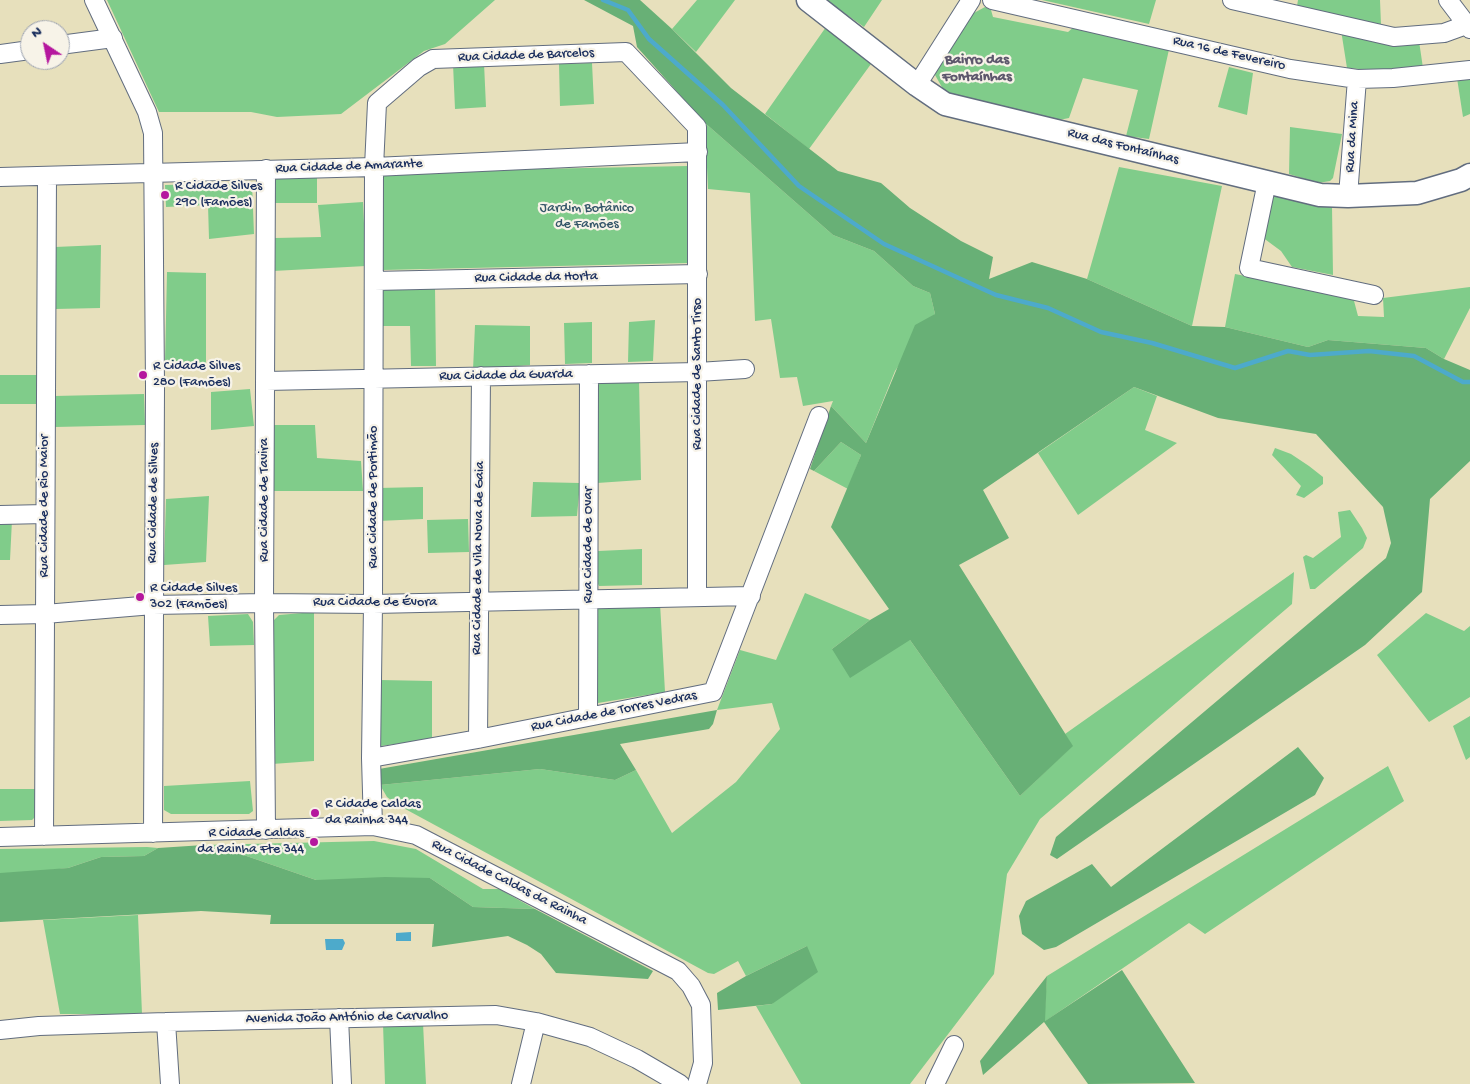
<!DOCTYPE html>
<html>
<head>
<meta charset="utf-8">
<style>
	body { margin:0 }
	#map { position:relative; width:1470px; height:1084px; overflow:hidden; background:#e7e0bc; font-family:"Gochi Hand",sans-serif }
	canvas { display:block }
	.north { position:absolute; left:20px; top:20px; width:50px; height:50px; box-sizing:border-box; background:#f7f3e8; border:1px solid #9fa5b1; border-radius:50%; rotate:326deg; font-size:14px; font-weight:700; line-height:20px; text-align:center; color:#1b2f5e }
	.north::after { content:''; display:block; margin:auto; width:18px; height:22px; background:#b5179e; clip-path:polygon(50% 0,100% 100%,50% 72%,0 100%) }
</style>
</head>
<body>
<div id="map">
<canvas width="1470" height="1084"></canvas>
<div class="north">N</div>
</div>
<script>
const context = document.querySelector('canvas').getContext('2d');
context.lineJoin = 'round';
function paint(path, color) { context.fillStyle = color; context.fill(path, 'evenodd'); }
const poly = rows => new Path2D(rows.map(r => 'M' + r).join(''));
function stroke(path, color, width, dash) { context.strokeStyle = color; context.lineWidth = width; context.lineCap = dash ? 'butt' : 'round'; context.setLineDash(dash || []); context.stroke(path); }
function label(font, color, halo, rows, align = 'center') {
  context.font = font + ' "Gochi Hand",sans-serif'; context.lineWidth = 4.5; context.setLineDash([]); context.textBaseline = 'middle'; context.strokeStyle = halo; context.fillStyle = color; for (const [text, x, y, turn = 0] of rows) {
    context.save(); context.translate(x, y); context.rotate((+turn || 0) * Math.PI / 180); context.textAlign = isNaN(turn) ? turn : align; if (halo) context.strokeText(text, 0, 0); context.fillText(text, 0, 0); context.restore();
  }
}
paint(poly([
	[107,0,495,0,445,44,424,51,341,114,277,117,251,112,159,112],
	[697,0,735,0,696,52,672,29],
	[826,0,882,0,864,27],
	[1042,0,1156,0,1149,24],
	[1298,0,1380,0,1381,25,1297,6],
	[985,7,991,10,993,17,1068,32,1075,26,1170,45,1149,139,1126,136,1138,90,1083,78,1069,118,1059,120,950,94,943,89,935,75,936,70,972,14],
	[826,27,871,64,809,149,765,114],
	[1341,30,1419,41,1423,68,1384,71,1347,68],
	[484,63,486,107,455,109,453,64],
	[592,63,594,104,560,106,559,64],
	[1229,67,1253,73,1247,115,1218,107],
	[1470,77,1470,114,1463,117,1457,78],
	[705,123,833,235,874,251,913,286,930,293,935,314,895,371,866,443,831,406,833,401,803,406,797,377,780,378,771,319,755,321,750,193,708,189],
	[1290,127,1342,134,1333,178,1330,181,1318,183,1289,174],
	[688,166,690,263,383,270,381,172],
	[1119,167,1222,186,1192,326,1087,279],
	[273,172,317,172,317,203,273,203],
	[252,183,254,234,209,239,208,205,166,207,165,185],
	[1274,195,1332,206,1333,275,1292,267,1281,251,1262,237],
	[363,202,366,266,273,271,275,238,321,237,318,205],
	[101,245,100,308,55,309,55,247],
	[167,272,206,273,206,363,165,363],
	[1235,274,1353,297,1358,316,1384,317,1383,298,1470,287,1470,308,1444,359,1426,348,1328,340,1308,347,1225,327],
	[435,287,436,366,411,366,410,326,380,326,380,290],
	[655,320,653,361,628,362,629,322],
	[592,322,592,363,565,364,564,323],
	[475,325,530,326,530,365,473,370],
	[0,375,38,375,38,404,0,404],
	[639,379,641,480,597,483,597,386,600,382],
	[1134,387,1157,396,1145,430,1177,443,1078,515,1038,453],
	[250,389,254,426,211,430,211,392],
	[144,394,145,425,55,427,54,396],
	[273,425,315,425,317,458,361,461,363,491,273,491],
	[841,442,861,455,848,489,814,471],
	[1275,448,1291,454,1309,466,1323,477,1323,484,1304,498,1296,495,1301,486,1272,455],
	[533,482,580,483,577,516,531,517],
	[423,487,423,519,378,521,378,488],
	[209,496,206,562,164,565,166,499],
	[1350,510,1362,528,1367,538,1363,548,1315,589,1310,589,1303,557,1306,555,1313,558,1341,537,1338,512],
	[468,519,469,552,428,553,427,520],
	[0,520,12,520,10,560,0,560],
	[642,549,642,585,599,586,597,582,598,551],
	[1294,572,1292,604,1040,819,1007,874,994,974,910,1084,801,1084,756,1006,772,1004,807,946,746,976,738,961,714,974,708,973,396,804,387,797,380,785,540,769,615,780,636,770,672,833,736,782,780,729,772,703,717,710,740,650,776,660,805,593,870,620,832,649,910,640,1020,796,1072,746,1065,734],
	[660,603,665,692,598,703,594,698,594,611,601,606],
	[314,612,314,761,272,764,274,620,279,615],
	[1426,613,1464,631,1470,626,1470,697,1429,722,1377,655],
	[248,614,253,622,254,645,210,646,208,616],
	[380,680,432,681,432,739,381,746,377,742],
	[1470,716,1470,757,1466,760,1453,726],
	[1388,766,1404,801,1205,934,1189,923,1044,1022,1047,976],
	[250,781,253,811,249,814,171,814,164,810,164,786],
	[0,789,36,789,35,817,32,820,0,821],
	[374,841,416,849,483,889,499,889,535,909,473,907,430,878,319,881,232,851,212,851,204,845],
	[147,847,158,848,144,856,101,857,68,868,0,876,0,849],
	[138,915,142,1014,60,1014,43,920],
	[423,1023,426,1084,385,1084,383,1024]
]), '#80cc8a');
paint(poly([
	[584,0,640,0,672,29,731,88,838,171,881,183,910,208,961,241,993,257,989,279,1032,262,1087,279,1192,326,1225,327,1308,347,1328,340,1426,348,1444,359,1470,370,1470,461,1430,499,1422,592,1365,645,1057,859,1050,855,1056,837,1386,558,1391,543,1383,507,1316,434,1218,418,1134,387,983,490,1009,538,959,565,1073,746,1020,796,910,640,850,678,832,649,870,620,889,609,831,527,861,455,841,442,814,471,810,469,831,406,866,443,915,325,935,314,930,293,913,286,874,251,833,235,705,123,637,47,633,26],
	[717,710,713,724,709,729,620,744,636,770,615,780,540,769,380,785,379,769],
	[1298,747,1324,778,1315,795,1056,947,1044,950,1022,934,1019,916,1026,901,1092,864,1111,887],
	[204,845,212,851,232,851,316,880,385,877,430,878,473,907,535,909,653,971,648,979,556,973,541,954,527,945,508,936,432,947,434,924,270,924,271,915,201,911,0,922,0,873,68,868,101,857,144,856,158,848],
	[807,946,818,972,772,1004,718,1010,717,993,746,976],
	[1122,970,1195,1083,1088,1084,1044,1022,983,1075,980,1061,1047,976,1045,1021]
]), '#68b076');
paint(poly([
	[411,932,411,941,396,941,396,933],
	[325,939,343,939,345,943,342,950,326,950]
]), '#4daacb');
stroke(poly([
	[603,0,628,10,649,39,723,105,799,186,884,244,996,295,1048,308,1101,332,1152,343,1235,368,1288,351,1310,355,1369,351,1414,356,1463,382,1470,382]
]), '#4daacb', 4.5);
const minor = poly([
	[94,0,147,112,153,133,155,387,153,833],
	[992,0,1290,69,1357,79,1393,78,1470,70],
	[1232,0,1394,37,1444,33,1466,25],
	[1448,0,1470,29],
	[60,45,113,38],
	[0,54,30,50],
	[917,85,971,0],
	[266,169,264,603,266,830],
	[0,177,374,167,698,152],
	[1267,182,1249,268,1374,295],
	[1348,196,1357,79],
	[374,281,698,274],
	[266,381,698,372,745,369],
	[0,515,45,514],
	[0,615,45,614,153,605,264,603,373,604,751,596],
	[588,716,589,374],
	[478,739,481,376],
	[371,758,478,739,713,692,819,416],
	[373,826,371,758,373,604,374,167,377,103,419,67,433,59,626,52,697,127,697,596],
	[44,836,47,176],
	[0,837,373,826,416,835,678,971,691,986,701,1005,703,1063,697,1084],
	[339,1018,342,1084],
	[166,1022,170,1084],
	[0,1030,39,1026,166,1022,496,1015,536,1022,590,1037,637,1059,680,1084],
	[521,1084,536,1022],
	[935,1084,954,1045]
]);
const tertiary = poly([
	[808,0,917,85,945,104,1320,195,1348,196,1417,193,1461,180,1470,175]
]);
stroke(minor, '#626d7f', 20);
stroke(tertiary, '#626d7f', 25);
stroke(minor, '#fff', 18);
stroke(tertiary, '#fff', 22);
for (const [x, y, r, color] of [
	[165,195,5,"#b5179e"],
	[143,375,5,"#b5179e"],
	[140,597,5,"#b5179e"],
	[315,813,5,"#b5179e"],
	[314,842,5,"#b5179e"]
]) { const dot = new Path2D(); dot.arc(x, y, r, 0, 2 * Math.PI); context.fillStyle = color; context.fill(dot); stroke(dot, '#f7f3e8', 2); }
label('14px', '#1b2f5e', '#f7f3e8', [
	["Rua 16 de Fevereiro",1229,54,13],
	["Rua Cidade de Barcelos",526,56,-2],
	["Rua da Mina",1353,137,-86],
	["Rua das Fontaínhas",1123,147,14],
	["Rua Cidade de Amarante",349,167,-2],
	["Rua Cidade da Horta",536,278,-1],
	["Rua Cidade de Santo Tirso",698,374,-90],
	["Rua Cidade da Guarda",506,376,-1],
	["Rua Cidade de Portimão",374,497,-90],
	["Rua Cidade de Tavira",265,500,-90],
	["Rua Cidade de Silves",154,503,-89],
	["Rua Cidade de Rio Maior",45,506,-90],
	["Rua Cidade de Ovar",589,545,-90],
	["Rua Cidade de Vila Nova de Gaia",479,558,-89],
	["Rua Cidade de Évora",375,603],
	["Rua Cidade de Torres Vedras",614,712,-11],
	["Rua Cidade Caldas da Rainha",509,883,27],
	["Avenida João António de Carvalho",347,1018,-1]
]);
label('14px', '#1b2f5e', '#f7f3e8', [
	["R Cidade Silves",175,187],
	["290 (Famões)",175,203],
	["R Cidade Silves",153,367],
	["280 (Famões)",153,383],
	["R Cidade Silves",150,589],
	["302 (Famões)",150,605],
	["R Cidade Caldas",325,805],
	["da Rainha 344",325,821],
	["R Cidade Caldas",304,834,"right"],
	["da Rainha Fte 344",304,850,"right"]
], 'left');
label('14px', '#345669', '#f7f3e8', [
	["Jardim Botânico",587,209],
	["de Famões",587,225]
]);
label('bold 15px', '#5c576c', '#f7f3e8', [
	["Bairro das",977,61],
	["Fontaínhas",977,78]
]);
</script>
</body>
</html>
